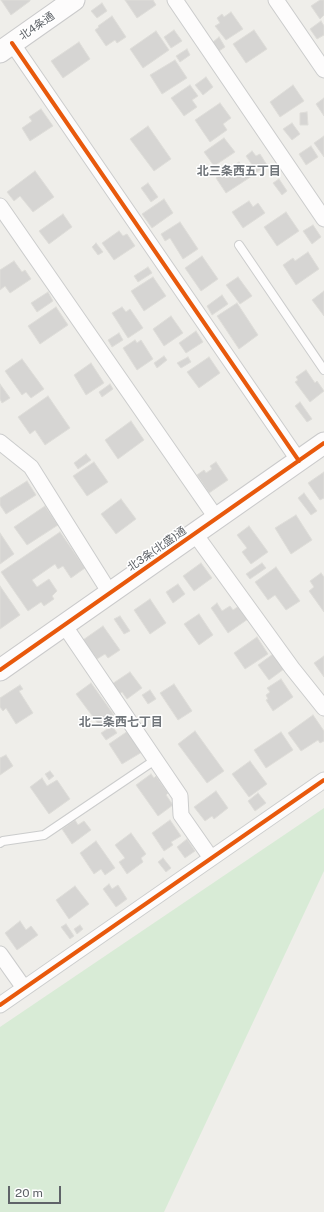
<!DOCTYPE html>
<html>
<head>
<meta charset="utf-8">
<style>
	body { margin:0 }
	#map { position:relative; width:324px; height:1212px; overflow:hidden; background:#efeeea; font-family:"Public Sans",sans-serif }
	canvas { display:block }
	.scale { position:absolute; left:8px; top:1186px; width:53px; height:18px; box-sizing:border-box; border:2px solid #5f6368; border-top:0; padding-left:5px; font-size:12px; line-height:14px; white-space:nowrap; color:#5f6368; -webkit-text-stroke:3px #fff; paint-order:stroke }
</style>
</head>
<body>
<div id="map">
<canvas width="324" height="1212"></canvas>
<div class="scale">20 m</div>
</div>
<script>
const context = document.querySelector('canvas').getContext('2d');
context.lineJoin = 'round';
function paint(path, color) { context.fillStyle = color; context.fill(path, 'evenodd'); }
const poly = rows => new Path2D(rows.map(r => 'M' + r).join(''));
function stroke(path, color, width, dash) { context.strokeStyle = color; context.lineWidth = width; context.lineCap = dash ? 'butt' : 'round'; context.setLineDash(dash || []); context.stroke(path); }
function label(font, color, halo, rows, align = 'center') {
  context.font = font + ' "Public Sans","Noto Sans JP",sans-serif'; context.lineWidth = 3; context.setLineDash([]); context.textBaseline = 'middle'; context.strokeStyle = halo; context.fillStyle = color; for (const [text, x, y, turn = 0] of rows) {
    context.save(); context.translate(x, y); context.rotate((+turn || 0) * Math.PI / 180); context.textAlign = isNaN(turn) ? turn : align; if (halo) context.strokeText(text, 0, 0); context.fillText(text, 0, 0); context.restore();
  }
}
paint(poly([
	[324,808,324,871,164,1212,0,1212,0,1027]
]), '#d8ebd6');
const building = poly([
	[1,0,30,0,30,1,11,15,1,0],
	[125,0,153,0,156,5,137,18,125,0],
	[320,0,324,0,324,15,320,19,311,6,320,0],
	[102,3,107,11,97,18,91,11,102,3],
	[231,12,243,29,226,40,215,26,220,23,217,18,222,14,224,17,231,12],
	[112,16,126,37,117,43,115,40,106,46,95,30,99,27,98,26,112,16],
	[321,21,324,26,324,35,317,39,310,29,321,21],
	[174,30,182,41,171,48,164,37,174,30],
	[254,30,267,49,246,63,233,44,254,30],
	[156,31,169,50,143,68,130,49,156,31],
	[219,37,225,47,219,51,213,42,219,37],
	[79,42,90,59,63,78,51,61,79,42],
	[187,49,190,55,180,62,176,56,187,49],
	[175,60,187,78,162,94,150,75,175,60],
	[206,77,213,87,203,95,195,85,206,77],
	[190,85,198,96,192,100,197,107,184,116,171,98,190,85],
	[293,85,304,101,280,117,270,102,293,85],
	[324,98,324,116,316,104,324,98],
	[220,103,231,118,223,124,227,130,210,142,195,120,220,103],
	[41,109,53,126,30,141,22,128,32,121,29,117,41,109],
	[307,112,308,125,300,125,300,113,307,112],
	[292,123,300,134,292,140,283,129,292,123],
	[148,126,171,159,154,171,130,139,148,126],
	[324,136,324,157,314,143,324,136],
	[224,138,235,152,214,166,204,152,224,138],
	[311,146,318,157,306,165,299,154,311,146],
	[252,151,256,156,260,154,267,165,257,172,246,156,252,151],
	[239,162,244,170,247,168,252,176,226,193,216,178,239,162],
	[35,171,54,197,33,212,20,196,14,201,7,192,35,171],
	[279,179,287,191,282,195,273,183,279,179],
	[148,183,158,197,151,202,141,188,148,183],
	[164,199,173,213,152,228,142,214,164,199],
	[249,201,253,207,258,203,265,213,243,228,232,212,249,201],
	[286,212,299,231,277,246,264,227,286,212],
	[63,214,72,227,49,244,39,231,63,214],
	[180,222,198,249,183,259,170,238,165,241,161,234,180,222],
	[313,225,321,237,312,244,303,231,313,225],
	[119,231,123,236,127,234,135,246,114,260,102,243,119,231],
	[96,243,103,252,98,255,92,247,96,243],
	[308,252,319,269,296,285,283,265,293,258,295,261,308,252],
	[202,256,218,279,201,291,185,268,202,256],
	[14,261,22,272,25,270,31,279,10,293,5,286,0,290,0,270,14,261],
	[148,267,152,273,138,282,134,276,148,267],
	[153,277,166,296,144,311,131,291,153,277],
	[238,277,252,296,240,304,226,285,238,277],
	[324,291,324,316,312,300,324,291],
	[48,292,53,301,37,312,31,303,48,292],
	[222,295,228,304,212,315,207,306,222,295],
	[237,303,258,335,239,349,217,316,237,303],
	[56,307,68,325,40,344,28,326,56,307],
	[122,307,126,312,130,309,143,328,128,338,112,313,122,307],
	[171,316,183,333,164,346,153,329,171,316],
	[196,331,203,342,186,353,179,343,196,331],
	[119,333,123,340,112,347,108,340,119,333],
	[135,340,137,343,141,340,153,359,137,370,123,348,135,340],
	[164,356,167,360,157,368,154,363,164,356],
	[188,357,191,362,181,368,177,363,188,357],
	[209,357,220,373,199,388,187,372,209,357],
	[22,359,44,389,31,398,26,392,22,395,5,371,22,359],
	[91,363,104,383,86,395,74,375,91,363],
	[306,370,315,383,317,381,324,391,310,402,295,382,298,380,296,377,306,370],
	[0,384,10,398,2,403,0,399,0,384],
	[110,384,113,389,102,397,99,392,110,384],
	[48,396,70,428,45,445,35,430,30,434,18,417,48,396],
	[300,402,312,419,307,422,295,406,300,402],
	[131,421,144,440,118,459,105,440,131,421],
	[86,454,91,460,78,469,74,463,86,454],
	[94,462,108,482,87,496,73,476,94,462],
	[216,462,228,480,209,493,197,475,204,470,206,473,212,469,210,466,216,462],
	[324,472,324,498,320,500,308,483,324,472],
	[27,481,36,495,6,514,0,505,0,498,27,481],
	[304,493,317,511,311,515,298,498,304,493],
	[121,499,136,519,116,534,101,514,121,499],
	[45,506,58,525,27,545,14,527,45,506],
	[296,515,312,540,291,554,275,528,296,515],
	[249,526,268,552,251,564,242,552,247,548,237,535,249,526],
	[60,532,85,568,71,578,63,566,58,569,55,564,32,580,37,587,49,579,57,591,52,596,54,599,44,606,41,602,28,611,1,572,60,532],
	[0,533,14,554,0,564,0,533],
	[201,563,212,578,194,591,183,576,201,563],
	[262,563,266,568,250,579,246,574,262,563],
	[276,567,300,601,286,610,275,595,268,600,255,582,276,567],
	[321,573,324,577,324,612,309,591,314,587,310,581,321,573],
	[178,584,185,594,173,603,166,592,178,584],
	[0,586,20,615,0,629,0,586],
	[150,599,166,623,150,634,134,610,150,599],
	[217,603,222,611,230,606,233,610,239,606,248,619,228,633,211,608,217,603],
	[199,614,213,635,199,645,184,624,199,614],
	[120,616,130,631,124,634,114,619,120,616],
	[103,626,120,650,108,658,105,654,97,659,83,640,103,626],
	[257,637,268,654,245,669,234,653,257,637],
	[273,654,284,669,269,680,258,665,273,654],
	[324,656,324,677,314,663,324,656],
	[130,672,142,688,127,699,122,692,119,694,112,684,130,672],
	[281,679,293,697,273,711,266,700,268,699,266,695,270,692,267,688,281,679],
	[91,683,114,715,99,725,76,694,91,683],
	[174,684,192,711,178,720,160,693,174,684],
	[20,685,23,689,19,691,33,713,16,724,6,708,3,711,0,707,0,698,20,685],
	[150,690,156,699,148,704,142,695,150,690],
	[313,715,324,731,324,741,320,743,318,740,301,751,288,733,313,715],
	[112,726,117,733,106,740,101,733,112,726],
	[128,731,142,752,122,764,109,744,128,731],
	[195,731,224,771,207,783,178,744,195,731],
	[281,732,293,750,266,768,254,750,281,732],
	[6,755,13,766,0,775,0,758,6,755],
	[250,761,267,784,249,797,232,774,250,761],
	[50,771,54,776,49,780,45,774,50,771],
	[151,774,154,778,156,776,168,793,166,795,173,805,158,816,136,785,151,774],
	[42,778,47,786,57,780,70,799,49,814,30,787,42,778],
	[216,791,228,808,214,819,212,816,205,821,194,807,216,791],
	[258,793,266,803,255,811,248,801,258,793],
	[75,820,78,825,84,821,91,830,72,844,62,829,75,820],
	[170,820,181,836,171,842,173,845,164,851,152,833,170,820],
	[131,833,146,854,141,858,143,862,127,874,119,862,125,858,115,845,131,833],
	[187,839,195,851,185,858,177,847,187,839],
	[96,841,115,868,105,875,101,869,94,874,80,853,96,841],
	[163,858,171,868,166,872,158,862,163,858],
	[109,884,112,889,118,885,127,899,116,907,103,889,109,884],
	[75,886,89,904,69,919,56,900,75,886],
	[20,921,26,930,31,926,38,935,17,950,5,933,20,921],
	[66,924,74,936,70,939,61,927,66,924],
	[80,925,83,929,77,934,74,929,80,925]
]);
paint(building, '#d6d5d3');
stroke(building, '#deddd9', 1);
const lane = poly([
	[239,245,324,370],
	[0,843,3,841,44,835,155,760]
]);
const street = poly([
	[175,0,324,219],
	[276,0,324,70],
	[12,43,299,461],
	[0,206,217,519],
	[0,442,31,467,110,593],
	[195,534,292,668,324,708],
	[64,625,180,796,181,815,211,858],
	[0,954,24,988],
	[0,1005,324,780]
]);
const secondary = poly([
	[0,52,74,0],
	[0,670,324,443]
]);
stroke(lane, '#cbcccc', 10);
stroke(street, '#cbcccc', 17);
stroke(secondary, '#cacacb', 23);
stroke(lane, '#fdfcfc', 8);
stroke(street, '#fdfcfc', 15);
stroke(secondary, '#fdfcfc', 21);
stroke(poly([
	[12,43,299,461],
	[0,670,324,443],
	[0,1005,324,780]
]), '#e8590c', 4);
label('11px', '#5f6368', '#fff', [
	["北4条通",37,26,-35],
	["北3条(北盛)通",157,549,-35]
]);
label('bold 12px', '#70757a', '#fff', [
	["北三条西五丁目",239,171],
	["北二条西七丁目",121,722]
]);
</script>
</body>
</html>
